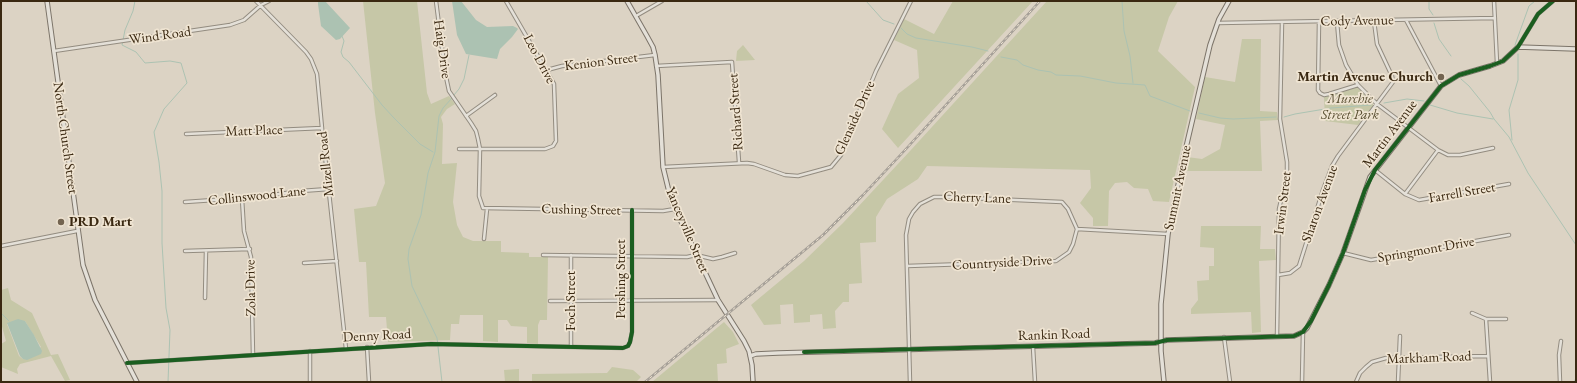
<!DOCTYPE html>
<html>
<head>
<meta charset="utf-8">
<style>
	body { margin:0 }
	#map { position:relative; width:1577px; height:383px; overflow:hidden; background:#dcd3c4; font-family:"EB Garamond",serif }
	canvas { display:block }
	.frame { position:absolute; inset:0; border:2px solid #3a2811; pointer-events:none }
</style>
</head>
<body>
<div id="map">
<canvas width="1577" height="383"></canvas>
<div class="frame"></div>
</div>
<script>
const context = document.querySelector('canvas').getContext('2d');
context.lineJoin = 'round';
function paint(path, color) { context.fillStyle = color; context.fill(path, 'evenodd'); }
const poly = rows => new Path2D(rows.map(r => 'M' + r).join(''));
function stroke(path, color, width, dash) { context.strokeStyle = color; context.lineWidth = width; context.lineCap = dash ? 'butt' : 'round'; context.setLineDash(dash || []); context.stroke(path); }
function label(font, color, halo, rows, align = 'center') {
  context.font = font + ' "EB Garamond",serif'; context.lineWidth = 3.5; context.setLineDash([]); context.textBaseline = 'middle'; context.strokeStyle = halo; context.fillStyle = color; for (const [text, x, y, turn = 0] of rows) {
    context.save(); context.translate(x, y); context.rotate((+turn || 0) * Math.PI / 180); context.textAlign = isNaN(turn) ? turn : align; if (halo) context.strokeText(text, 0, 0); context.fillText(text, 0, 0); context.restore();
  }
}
paint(poly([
	[363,1,417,1,427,93,431,104,449,96,455,104,447,109,441,117,443,124,442,164,457,163,453,202,457,225,463,237,473,241,501,241,501,252,529,253,529,257,548,257,547,320,540,320,538,325,538,344,527,343,527,327,511,326,507,320,498,320,498,342,483,341,483,315,460,315,459,324,451,324,450,340,388,342,386,317,369,317,366,262,359,262,354,209,376,206,385,183,375,113],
	[953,1,1033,1,898,148,882,129,898,94,919,78,917,50,894,40,904,19,934,34],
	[1047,1,1178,1,1169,17,1158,51,1195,87,1169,202,1153,201,1148,189,1134,188,1127,182,1115,183,1109,191,1108,226,1093,226,1093,218,1080,203,1091,188,1090,170,927,166,918,179,887,199,876,217,876,242,860,243,862,283,849,284,849,302,843,302,835,311,836,328,823,329,822,314,810,315,810,322,794,323,793,304,780,305,781,324,764,325,751,305,804,261,843,223,910,151],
	[1242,39,1261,39,1260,111,1277,112,1278,120,1260,121,1262,171,1184,171,1187,157,1202,159,1220,149,1225,125,1196,119,1205,77,1235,82],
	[743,45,755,60,736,61,737,51],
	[1355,88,1358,88,1373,103,1373,106,1358,125,1325,121,1324,97],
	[1201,226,1261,226,1260,249,1275,249,1276,260,1259,261,1261,332,1252,333,1251,312,1191,314,1191,309,1198,300,1197,281,1209,280,1209,266,1214,266,1214,248,1200,247],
	[8,288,11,300,32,313,51,355,58,354,70,380,65,381,51,356,20,364,17,369,18,374,1,367,1,344,6,341,1,323,1,290],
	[25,321,41,347,23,359,19,356,7,324],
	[724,322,733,332,739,344,726,349,727,363,717,364,718,382,652,382],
	[612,367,633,370,641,377,636,382,532,382,532,374,607,373],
	[519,369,519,382,505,382,504,370]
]), '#c6c7a7');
paint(poly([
	[318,1,325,1,350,28,340,39,336,40,321,26,318,4],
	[452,1,461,1,476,20,487,27,513,26,517,28,518,29,512,37,500,49,497,59,466,54,457,35],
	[18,319,25,321,34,335,42,351,41,354,27,360,23,359,20,356,7,323]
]), '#acc2b2');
stroke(poly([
	[135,1,133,11,125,30,122,45,136,52,145,63,170,61,181,63,187,83,164,109,154,132,159,162,162,191,162,243,166,308,170,330,168,382],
	[866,1,883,20,894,24],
	[1122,1,1124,31,1130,56,1133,83],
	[1429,1,1429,9,1433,15],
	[1434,23,1439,39,1451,56],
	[901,28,907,34,916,38,972,47,988,51],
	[342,36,344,41,341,52,343,57,349,62,382,105,394,118,420,144,433,152],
	[1515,45,1529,6,1535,1],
	[1001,57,1017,60,1023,65,1038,70,1051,72,1056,75,1080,76,1116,83,1145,85,1150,96,1190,111],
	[1461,79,1469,86,1490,112,1494,119,1509,137,1528,173,1576,245],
	[454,95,459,89,464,79,469,55],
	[1384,103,1407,99,1424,101],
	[1430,105,1457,113,1493,119],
	[1199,113,1220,118,1233,119,1276,117],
	[1284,117,1295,114,1331,108,1371,105],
	[1512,140,1509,110,1518,80,1518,54],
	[1,313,9,321],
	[442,382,437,338,412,286,408,259,409,249,421,215,428,173,435,152,439,116,443,108,452,98],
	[1574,382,1576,378]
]), '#acc2b2', 1);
const street = poly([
	[256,1,306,52,311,59,317,74,322,128,346,349],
	[436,1,445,72,449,91,471,123,476,131,478,139,480,149,479,196,483,208,663,211,675,209],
	[1494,1,1497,63],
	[636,16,662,1],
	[1406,20,1441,86],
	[1319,22,1318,90,1320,93,1324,95,1329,94,1358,85],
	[1337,22,1339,45,1346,65,1358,85,1377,104,1438,150,1448,155,1460,155,1493,148],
	[1218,23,1495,18],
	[1518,47,1538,14,1553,1],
	[54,51,230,25,244,20,261,5,269,1],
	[656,66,732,62,739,162],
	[547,70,562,66,655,55],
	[466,116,495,95],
	[186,134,322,128],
	[459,149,545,149,553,146,556,141,554,84,506,1],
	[663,167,747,163,754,164,785,175,798,176,831,167,841,155,876,71,911,1],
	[1375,170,1405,194,1419,200,1509,184],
	[1405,194,1438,150],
	[242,199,244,231,251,257,253,355],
	[185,202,258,197,301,191,329,189],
	[484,239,487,209],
	[1,246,77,231],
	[185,251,250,249],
	[1343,253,1371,260,1509,235],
	[543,255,687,257,696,255,713,259,722,257,735,253],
	[304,263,337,261],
	[907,266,1056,261,1069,252,1073,244,1077,229],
	[1278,275,1290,273,1299,266,1323,190,1332,166,1338,156,1393,82,1392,76,1377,44,1374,21],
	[205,298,206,251],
	[550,301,718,300],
	[1472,313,1486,319,1506,319],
	[1486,319,1490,382],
	[1277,336,1279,209,1287,174,1287,162,1280,119,1282,23],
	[1224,337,1230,382],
	[367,347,369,382],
	[571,347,571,255],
	[1033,347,1035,382],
	[127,363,431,344,623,348,628,346,630,342,632,332,632,210],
	[310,382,310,351],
	[910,382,906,235,909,219,913,212,920,204,934,197,946,197,1062,202,1068,209,1077,229,1168,234],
	[1302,382,1303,332],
	[1356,382,1360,373,1366,367,1372,362,1386,358,1488,356],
	[1398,382,1400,336],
	[1560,382,1559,355,1561,341]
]);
const secondary = poly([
	[47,1,83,265,95,300,137,382],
	[627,1,647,36,653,47,655,55,658,75,663,167,671,200,718,300,744,341,749,351,752,365,753,382],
	[750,356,756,354,778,353,1155,343,1167,340,1294,336,1303,332,1307,328,1329,285,1343,253,1370,177,1441,86,1459,75,1490,66,1503,61,1518,47,1576,49],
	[1164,382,1161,351,1161,304,1168,234,1184,156,1210,45,1219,19,1229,1]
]);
stroke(street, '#938c80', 4.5);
stroke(secondary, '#7c7469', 5.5);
stroke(street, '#e4e0d8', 2.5);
stroke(secondary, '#e4e0d8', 3.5);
const rail = poly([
	[645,382,823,235,863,195,906,149,1040,1]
]);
stroke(rail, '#a6a098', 2.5);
stroke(rail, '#efe4d2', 1, [3]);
stroke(poly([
	[804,352,1155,343,1167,340,1294,336,1303,332,1311,321,1329,285,1343,253,1365,190,1375,170,1441,86,1459,75,1490,66,1503,61,1518,47,1538,14,1553,1],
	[127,363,431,344,623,348,628,346,630,342,632,332,632,210]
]), '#1b5e20', 4);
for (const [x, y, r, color] of [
	[1441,77,4,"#736450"],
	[61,222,4,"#736450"]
]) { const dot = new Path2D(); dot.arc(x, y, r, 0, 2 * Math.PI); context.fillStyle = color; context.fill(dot); stroke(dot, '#efe4d2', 1.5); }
label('14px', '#3a2811', '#efe4d2', [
	["Cody Avenue",1357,21,-1],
	["Wind Road",160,36,-8],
	["Haig Drive",442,49,82],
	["Leo Drive",539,59,62],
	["Kenion Street",601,62,-7],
	["Richard Street",736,112,-94],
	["Glenside Drive",855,118,-66],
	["Matt Place",254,131,-2],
	["Martin Avenue",1390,134,-53],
	["North Church Street",65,138,82],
	["Mizell Road",326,164,-96],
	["Summit Avenue",1178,188,-78],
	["Farrell Street",1462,193,-10],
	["Collinswood Lane",257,196,-6],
	["Cherry Lane",977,198,2],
	["Irwin Street",1283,203,-83],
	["Sharon Avenue",1320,204,-70],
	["Cushing Street",581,210,1],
	["Yanceyville Street",687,230,67],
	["Springmont Drive",1426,250,-10],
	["Countryside Drive",1002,263,-3],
	["Pershing Street",621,279,-90],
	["Zola Drive",251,288,-91],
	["Foch Street",571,301,-90],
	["Rankin Road",1054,335,-2],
	["Denny Road",377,336,-3],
	["Markham Road",1429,358,-2]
]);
label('bold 14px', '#3a2811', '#efe4d2', [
	["Martin Avenue Church",1433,77],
	["PRD Mart",69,222,"left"]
], 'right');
label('italic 14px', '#584e31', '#efe4d2', [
	["Murchie",1350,99],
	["Street Park",1350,115]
]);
</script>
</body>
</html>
